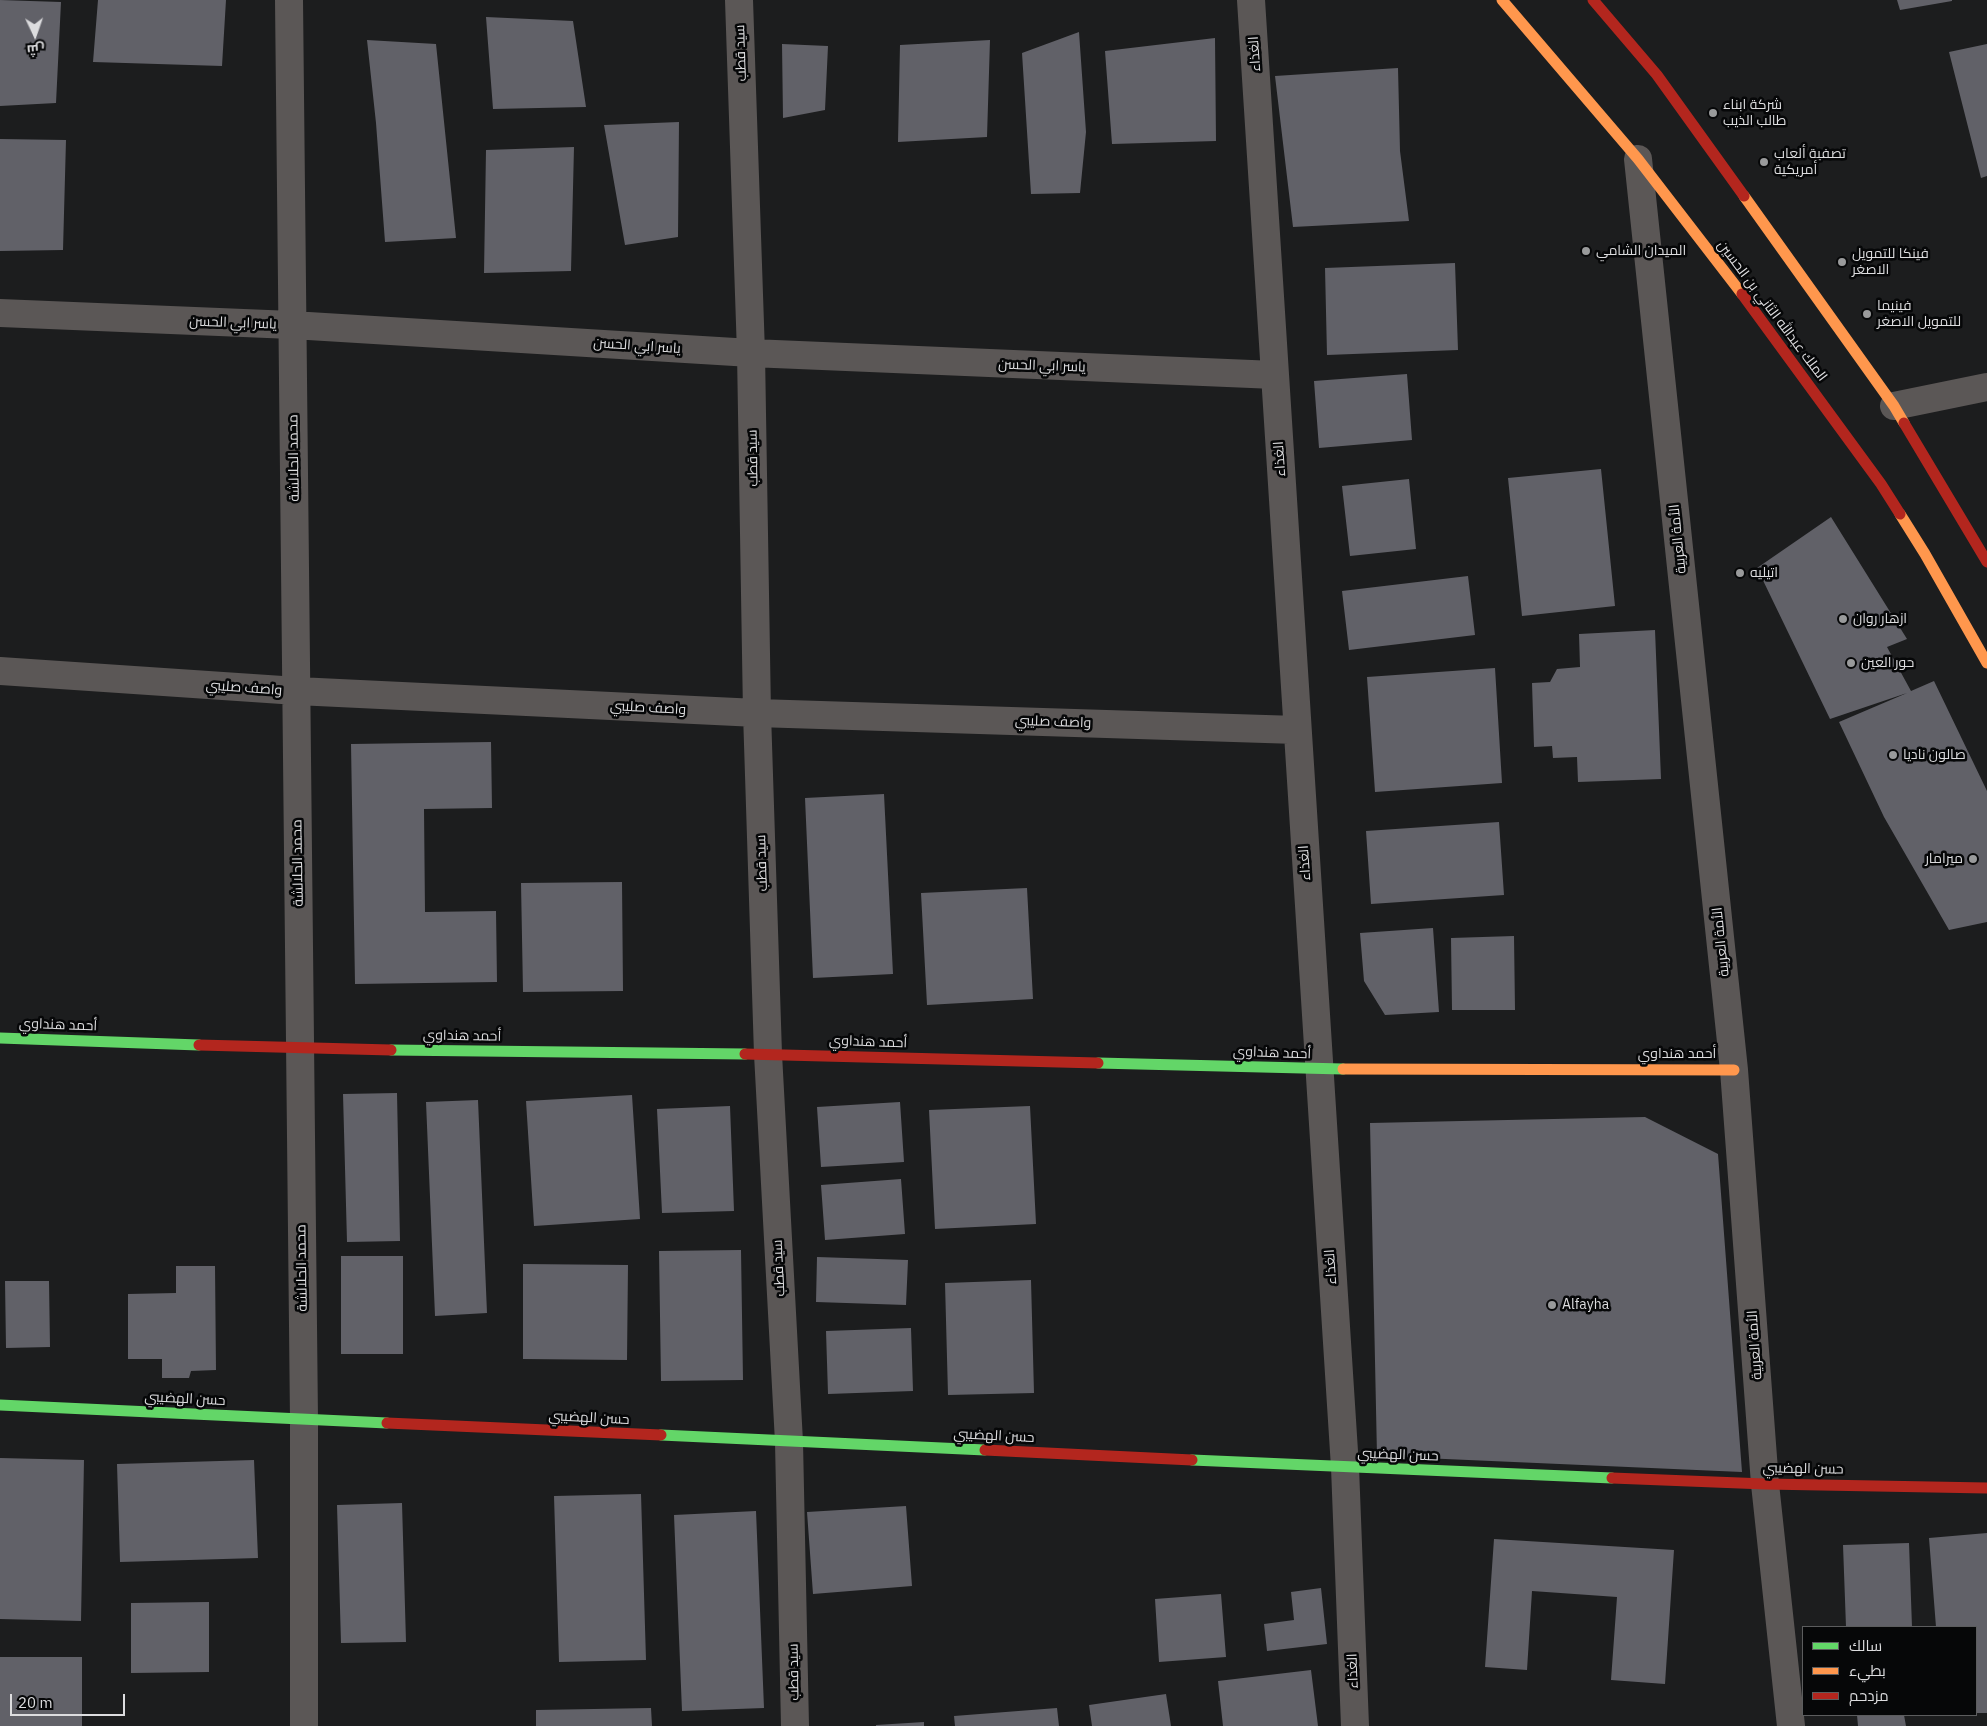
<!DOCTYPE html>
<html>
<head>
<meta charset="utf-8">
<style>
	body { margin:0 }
	#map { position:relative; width:1987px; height:1726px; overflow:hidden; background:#1c1d1e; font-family:"IBM Plex Sans",Cairo,sans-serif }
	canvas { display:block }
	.legend { position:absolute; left:1802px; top:1626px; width:175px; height:90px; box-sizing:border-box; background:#060708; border:1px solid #5c5d5e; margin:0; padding:6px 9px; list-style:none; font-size:15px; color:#dddddf }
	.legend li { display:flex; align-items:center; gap:10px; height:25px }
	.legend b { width:25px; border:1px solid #5c5d5e }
	.north { position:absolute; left:10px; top:10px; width:50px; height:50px; -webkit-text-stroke:4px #060708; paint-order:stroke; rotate:177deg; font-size:14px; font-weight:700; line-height:20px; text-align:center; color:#dddddf }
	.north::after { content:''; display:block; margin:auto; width:18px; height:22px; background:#dddddf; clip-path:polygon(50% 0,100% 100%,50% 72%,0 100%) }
	.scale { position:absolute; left:10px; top:1694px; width:115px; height:22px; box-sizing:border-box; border:2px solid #dddddf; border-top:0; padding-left:6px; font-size:15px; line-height:18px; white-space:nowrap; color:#dddddf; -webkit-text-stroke:4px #060708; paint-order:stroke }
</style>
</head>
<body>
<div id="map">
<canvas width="1987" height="1726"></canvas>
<ul class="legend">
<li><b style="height:6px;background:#63d668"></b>سالك</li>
<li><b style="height:6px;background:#ff974d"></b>بطيء</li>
<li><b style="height:6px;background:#b3261e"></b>مزدحم</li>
</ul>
<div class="north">ش</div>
<div class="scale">20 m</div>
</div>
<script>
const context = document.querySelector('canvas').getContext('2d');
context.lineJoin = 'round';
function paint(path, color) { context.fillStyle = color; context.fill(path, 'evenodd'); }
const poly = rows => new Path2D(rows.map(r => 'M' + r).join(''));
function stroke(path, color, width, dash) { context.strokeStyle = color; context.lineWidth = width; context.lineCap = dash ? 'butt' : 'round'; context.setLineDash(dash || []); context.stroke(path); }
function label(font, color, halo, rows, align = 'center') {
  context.font = font + ' "IBM Plex Sans",Cairo,sans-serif'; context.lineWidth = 5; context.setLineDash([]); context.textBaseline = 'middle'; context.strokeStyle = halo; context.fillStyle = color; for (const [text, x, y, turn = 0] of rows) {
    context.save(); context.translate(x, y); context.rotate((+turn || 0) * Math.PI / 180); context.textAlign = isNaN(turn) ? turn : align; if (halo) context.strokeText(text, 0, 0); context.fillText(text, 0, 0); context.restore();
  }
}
paint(poly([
	[0,0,61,2,56,103,0,106],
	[98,0,226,0,222,66,93,62],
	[1897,0,1952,0,1952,1,1900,10],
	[486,17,573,21,586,107,493,109],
	[1079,32,1086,132,1080,193,1031,194,1022,53],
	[1215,38,1216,141,1112,144,1105,51],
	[367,40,436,44,456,238,385,242,376,123],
	[990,40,987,137,898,142,900,45],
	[782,44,828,46,825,110,783,118],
	[1987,44,1987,176,1981,178,1949,52],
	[1398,68,1400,151,1409,221,1293,227,1275,76],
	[679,122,678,237,625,245,604,125],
	[0,139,66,140,63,250,0,251],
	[574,147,571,271,484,273,486,150],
	[1455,263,1458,350,1327,355,1325,268],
	[1407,374,1412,440,1319,448,1314,381],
	[1601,469,1615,606,1522,616,1508,478],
	[1409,479,1416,549,1350,556,1342,486],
	[1831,517,1907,639,1887,647,1911,691,1934,681,1987,791,1987,922,1949,930,1884,817,1839,722,1907,693,1830,719,1757,568],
	[1468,576,1475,635,1349,650,1342,591],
	[1655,630,1661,779,1578,782,1577,757,1553,758,1552,746,1534,747,1532,683,1550,682,1557,669,1580,667,1579,634],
	[1495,668,1502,783,1375,792,1367,677],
	[491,742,492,808,424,809,425,912,496,911,497,982,355,984,351,744],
	[884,794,893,974,813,978,805,798],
	[1499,822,1504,895,1371,904,1366,831],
	[622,882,623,991,523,992,521,883],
	[1027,888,1033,999,927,1005,921,893],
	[1433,928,1439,1012,1385,1015,1364,981,1360,933],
	[1514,936,1515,1010,1452,1010,1451,938],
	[397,1093,400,1241,347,1242,343,1094],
	[632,1095,640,1219,534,1226,526,1101],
	[478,1100,487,1313,435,1316,426,1102],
	[900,1102,904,1162,821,1167,817,1107],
	[730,1106,734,1211,662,1213,657,1109],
	[1030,1106,1036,1224,935,1229,929,1110],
	[1645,1117,1718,1154,1742,1472,1377,1456,1370,1123],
	[901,1179,905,1234,825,1240,821,1185],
	[741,1250,743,1380,661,1381,659,1251],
	[341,1256,403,1256,403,1354,341,1354],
	[817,1257,908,1260,906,1305,816,1302],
	[523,1264,628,1265,627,1360,523,1359],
	[176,1266,215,1266,216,1370,191,1371,189,1378,162,1378,162,1359,128,1359,128,1294,176,1293],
	[1031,1280,1034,1393,948,1395,945,1283],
	[5,1281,49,1281,50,1347,6,1348],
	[911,1328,913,1391,828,1394,826,1331],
	[0,1458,84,1460,81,1621,0,1619],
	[254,1460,258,1558,120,1562,117,1464],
	[641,1494,646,1660,559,1662,554,1496],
	[402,1503,406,1642,341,1643,337,1505],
	[906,1506,912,1586,813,1594,807,1512],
	[756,1511,764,1708,682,1711,674,1515],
	[1987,1533,1987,1713,1976,1713,1976,1627,1936,1627,1929,1538],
	[1494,1539,1674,1550,1665,1684,1611,1680,1617,1597,1532,1591,1527,1670,1485,1667],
	[1909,1543,1912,1627,1846,1627,1843,1545],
	[1321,1588,1327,1644,1267,1651,1264,1624,1294,1620,1291,1592],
	[1221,1594,1226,1657,1159,1662,1155,1599],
	[209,1602,209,1672,131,1673,131,1603],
	[0,1657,82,1657,82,1726,0,1726],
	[1311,1670,1318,1726,1223,1726,1218,1681],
	[1166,1694,1171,1726,1092,1726,1089,1705],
	[651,1708,652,1726,536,1726,536,1710],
	[1057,1708,1059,1726,955,1726,954,1716],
	[1857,1715,1904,1715,1906,1726,1858,1726],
	[924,1722,924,1726,876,1726,876,1725]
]), '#616168');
stroke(poly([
	[289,0,304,1419,304,1726],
	[739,0,751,353,757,713,768,1054,789,1442,795,1726],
	[1251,0,1345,1467,1355,1726],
	[1638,159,1734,1070,1765,1484,1791,1726],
	[0,313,292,325,751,353,1275,375],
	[1894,406,1987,387],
	[0,671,297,691,757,713,1297,730]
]), '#5b5756', 28);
stroke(poly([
	[0,1038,199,1045],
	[391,1050,745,1054],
	[1098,1063,1343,1069],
	[0,1405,387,1423],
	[661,1435,985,1450],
	[1192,1460,1612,1478]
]), '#63d668', 11);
stroke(poly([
	[1502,0,1638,159,1742,294],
	[1744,196,1894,406,1904,423],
	[1900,514,1925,554,1987,663],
	[1343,1069,1734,1070]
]), '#ff974d', 11);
stroke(poly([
	[1593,0,1657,75,1744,196],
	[1742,294,1881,484,1900,514],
	[1904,423,1987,562],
	[199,1045,391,1050],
	[745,1054,1098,1063],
	[387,1423,661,1435],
	[985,1450,1192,1460],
	[1612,1478,1765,1484,1987,1488]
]), '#b3261e', 11);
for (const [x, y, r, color] of [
	[1713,113,5,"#999a9b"],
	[1764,162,5,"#999a9b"],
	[1586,251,5,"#999a9b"],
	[1842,262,5,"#999a9b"],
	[1867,314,5,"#999a9b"],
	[1740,573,5,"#999a9b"],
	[1843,619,5,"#999a9b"],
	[1851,663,5,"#999a9b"],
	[1893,755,5,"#999a9b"],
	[1973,859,5,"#999a9b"],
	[1552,1305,5,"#999a9b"]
]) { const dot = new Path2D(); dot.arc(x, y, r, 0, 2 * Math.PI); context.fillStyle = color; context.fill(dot); stroke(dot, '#060708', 2); }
label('14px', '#dddddf', '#060708', [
	["سيد قطب",741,53,-92],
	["الغذاء",1255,54,-94],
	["الملك عبدالله الثاني بن الحسين",1772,311,53],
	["ياسر ابي الحسن",233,323,2],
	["ياسر ابي الحسن",637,346,4],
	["ياسر ابي الحسن",1042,366,2],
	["محمد الحلالشة",294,458,-91],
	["سيد قطب",753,458,-91],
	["الغذاء",1280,459,-94],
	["الأمة العربية",1678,539,-96],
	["واصف صليبي",244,688,4],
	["واصف صليبي",648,708,3],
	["واصف صليبي",1053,722,2],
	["محمد الحلالشة",298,863,-91],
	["سيد قطب",762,863,-92],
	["الغذاء",1305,863,-94],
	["الأمة العربية",1721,942,-96],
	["أحمد هنداوي",58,1025,2],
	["أحمد هنداوي",462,1036,1],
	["أحمد هنداوي",868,1042,2],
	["أحمد هنداوي",1272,1053,2],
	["أحمد هنداوي",1677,1054],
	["الغذاء",1331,1267,-94],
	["محمد الحلالشة",302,1268,-91],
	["سيد قطب",779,1268,-93],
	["الأمة العربية",1755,1345,-94],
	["حسن الهضيبي",185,1399,3],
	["حسن الهضيبي",589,1418,3],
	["حسن الهضيبي",994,1436,3],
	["حسن الهضيبي",1398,1455,2],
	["حسن الهضيبي",1803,1469,1],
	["الغذاء",1353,1671,-92],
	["سيد قطب",794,1672,-91]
]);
label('14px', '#dddddf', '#060708', [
	["شركة ابناء",1723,105],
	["طالب الذيب",1723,121],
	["تصفية ألعاب",1774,154],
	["أمريكية",1774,170],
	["الميدان الشامي",1596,251],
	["فينكا للتمويل",1852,254],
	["الاصغر",1852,270],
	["فينيما",1877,306],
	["للتمويل الاصغر",1877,322],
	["اتيليه",1750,573],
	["ازهار روان",1853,619],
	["حور العين",1861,663],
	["صالون ناديا",1903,755],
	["ميرامار",1963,859,"right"],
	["Alfayha",1562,1305]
], 'left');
</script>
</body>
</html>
